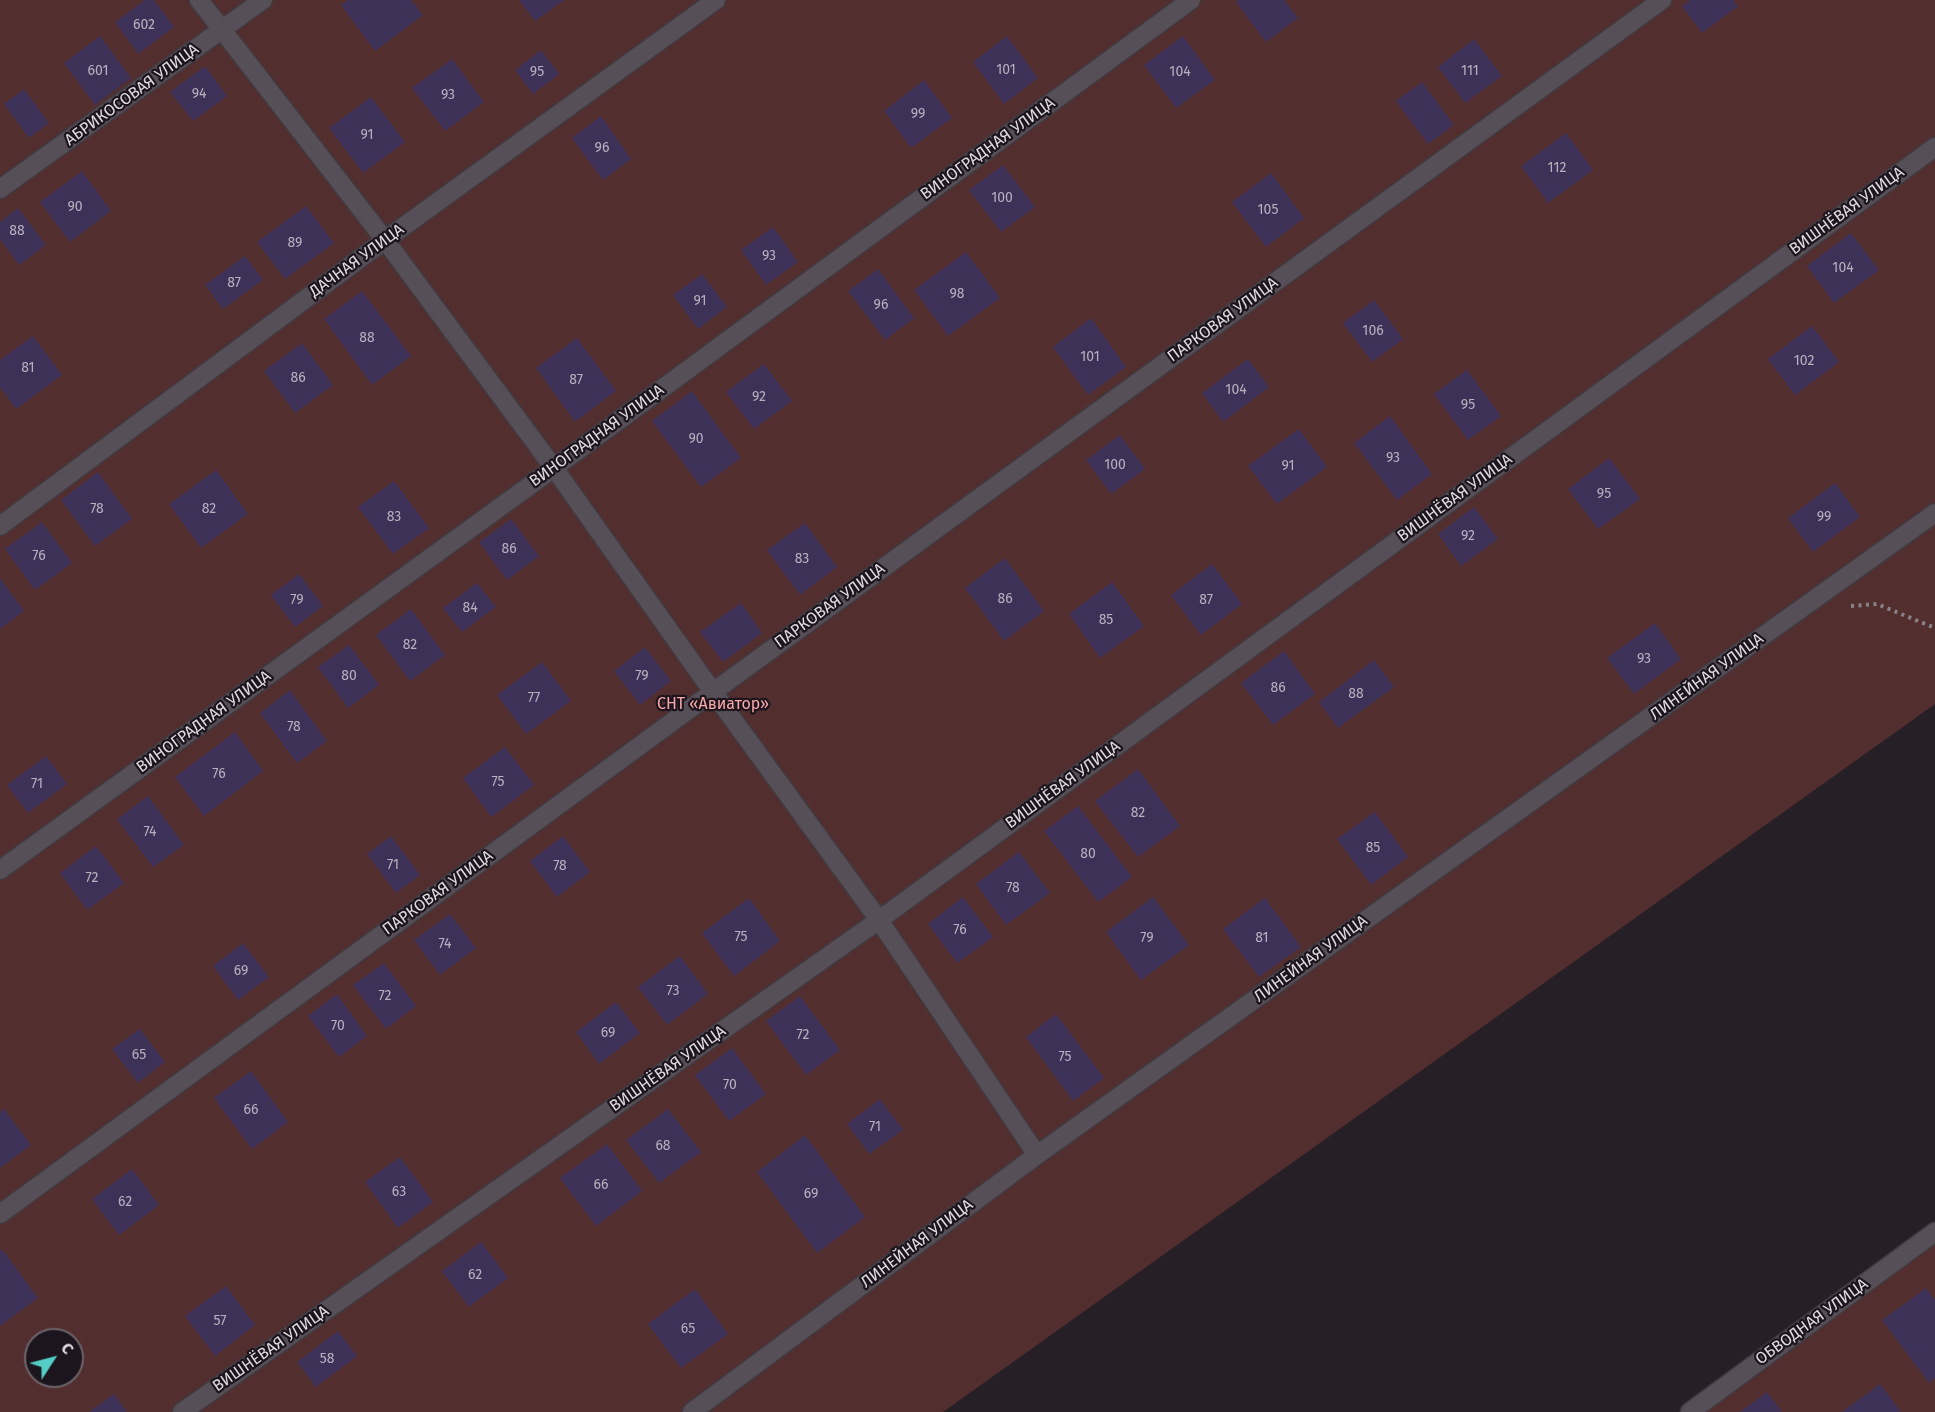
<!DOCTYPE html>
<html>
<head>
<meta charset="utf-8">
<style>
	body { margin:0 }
	#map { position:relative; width:1935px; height:1412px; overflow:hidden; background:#261f26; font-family:"Fira Sans",sans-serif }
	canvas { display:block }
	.north { position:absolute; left:24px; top:1328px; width:60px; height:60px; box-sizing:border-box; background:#1d151d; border:2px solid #6b646b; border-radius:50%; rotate:54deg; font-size:16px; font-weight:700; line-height:24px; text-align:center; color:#e0dbe0 }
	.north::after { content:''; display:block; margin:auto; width:21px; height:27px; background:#54cdc7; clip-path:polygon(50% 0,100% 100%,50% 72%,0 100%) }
</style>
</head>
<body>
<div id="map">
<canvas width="1935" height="1412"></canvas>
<div class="north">С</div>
</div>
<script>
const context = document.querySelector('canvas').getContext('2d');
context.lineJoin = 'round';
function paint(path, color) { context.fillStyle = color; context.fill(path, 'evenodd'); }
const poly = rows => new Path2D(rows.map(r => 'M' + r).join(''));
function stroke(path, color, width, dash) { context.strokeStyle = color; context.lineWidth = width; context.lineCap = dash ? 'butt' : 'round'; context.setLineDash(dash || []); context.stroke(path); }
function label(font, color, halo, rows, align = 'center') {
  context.font = font + ' "Fira Sans",sans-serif'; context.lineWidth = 4.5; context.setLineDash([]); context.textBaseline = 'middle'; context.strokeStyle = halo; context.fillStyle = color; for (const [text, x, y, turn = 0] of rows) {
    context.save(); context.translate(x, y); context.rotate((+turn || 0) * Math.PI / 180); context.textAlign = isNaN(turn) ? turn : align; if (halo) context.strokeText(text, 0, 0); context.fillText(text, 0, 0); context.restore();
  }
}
paint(poly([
	[0,0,1935,0,1935,704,943,1412,0,1412],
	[36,1340,72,1340,72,1376,36,1376],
	[1935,1224,1935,1412,1685,1412]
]), '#532e2f');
paint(poly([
	[145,0,154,0,174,27,138,54,115,22],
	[348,0,411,0,423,15,375,51,341,5],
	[519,0,564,0,535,21],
	[1239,0,1284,0,1298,18,1266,42,1236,2],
	[1690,0,1733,0,1738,6,1702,33,1682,6],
	[100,36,131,78,95,105,64,63],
	[1007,36,1038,78,1004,104,973,62],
	[1183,36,1215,80,1176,108,1144,65],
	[1474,39,1502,76,1465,103,1438,67],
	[541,50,559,74,533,94,515,70],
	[452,59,484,102,445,131,412,88],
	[205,66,227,96,193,121,170,92],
	[924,80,952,118,911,148,884,111],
	[1422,82,1454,125,1428,144,1396,101],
	[24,89,49,123,29,138,4,104],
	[371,97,405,142,363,173,329,128],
	[601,116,631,159,603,180,572,138],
	[1566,133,1593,170,1548,203,1521,166],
	[1003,165,1035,207,1001,232,969,190],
	[82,171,111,211,70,242,40,202],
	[1271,173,1304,218,1266,247,1232,202],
	[306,206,334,243,285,279,257,242],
	[18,208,46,245,19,265,0,239,0,222],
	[773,227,798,262,766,285,741,250],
	[1851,233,1879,270,1834,303,1807,266],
	[966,252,1000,298,948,336,914,290],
	[245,256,263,280,223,309,205,285],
	[878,269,914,318,885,340,848,291],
	[702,274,727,307,698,329,673,295],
	[362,291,411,356,372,385,324,319],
	[1374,300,1403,339,1372,362,1343,323],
	[1091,318,1126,367,1088,395,1053,347],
	[1812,326,1839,362,1795,395,1768,359],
	[33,336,62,375,16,409,0,387,0,360],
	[577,338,616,391,575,422,536,368],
	[302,343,333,385,295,413,264,371],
	[1248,359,1269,387,1223,422,1202,393],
	[764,364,792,401,754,429,726,392],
	[1467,370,1501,416,1468,440,1434,394],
	[692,391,741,458,701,487,652,421],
	[1390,416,1432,474,1397,500,1354,443],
	[1299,429,1327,467,1277,504,1248,466],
	[1120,435,1145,469,1111,494,1086,460],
	[1609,458,1640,499,1598,529,1568,489],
	[216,470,248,514,201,548,169,504],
	[98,472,132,519,95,546,61,500],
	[394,481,429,528,393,554,358,507],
	[1835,483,1860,517,1813,552,1788,518],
	[1474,507,1498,539,1461,566,1438,534],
	[511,519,539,556,507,580,479,542],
	[42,522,72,563,35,590,5,549],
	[805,523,837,567,800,595,767,550],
	[1005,558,1044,611,1004,641,965,588],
	[1212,564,1242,604,1201,635,1171,595],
	[299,574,323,606,295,627,271,595],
	[0,578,24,611,0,629],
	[1112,582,1144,626,1100,658,1069,614],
	[477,583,496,607,462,632,443,608],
	[741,603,762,633,723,662,700,632],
	[411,609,445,655,410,681,376,635],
	[1655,623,1681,659,1634,694,1607,658],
	[349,645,379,685,348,708,318,667],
	[645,647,671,681,640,705,614,671],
	[1284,651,1315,694,1273,725,1241,683],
	[1374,660,1394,687,1338,728,1319,702],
	[542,662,571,701,526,734,497,695],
	[290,690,327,741,297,763,260,713],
	[235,732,263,771,204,816,175,777],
	[505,747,534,785,491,817,463,778],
	[46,756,67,784,28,813,7,785],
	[1138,769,1180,826,1138,857,1095,801],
	[148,796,184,845,153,867,117,819],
	[1078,806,1132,877,1098,902,1044,831],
	[1375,812,1408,857,1371,885,1337,839],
	[391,836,420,875,396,893,367,854],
	[563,836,590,872,557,897,530,861],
	[96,846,124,883,87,910,60,873],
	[1019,852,1050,893,1006,925,976,884],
	[963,897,993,937,957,963,928,924],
	[1153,897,1189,945,1141,980,1106,932],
	[749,898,780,941,734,976,702,933],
	[1265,898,1301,947,1259,977,1223,929],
	[450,914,476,948,440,975,414,940],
	[243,943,269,977,238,1000,213,966],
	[680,956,708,994,667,1025,638,987],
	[384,963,416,1006,386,1029,353,985],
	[337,994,367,1036,339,1057,308,1016],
	[800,996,840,1050,806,1075,766,1021],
	[616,1002,640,1033,599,1064,576,1032],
	[1056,1014,1104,1078,1073,1101,1026,1037],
	[140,1029,165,1062,138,1083,112,1049],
	[732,1048,766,1094,729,1121,695,1075],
	[251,1071,288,1122,252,1149,214,1098],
	[880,1099,903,1130,869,1154,847,1124],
	[4,1109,31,1145,0,1168,0,1112],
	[668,1109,701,1152,659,1183,626,1140],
	[805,1135,865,1217,817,1253,757,1172],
	[607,1144,642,1191,596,1226,560,1178],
	[400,1157,433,1202,398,1228,365,1182],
	[132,1169,159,1205,119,1235,92,1199],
	[481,1242,508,1278,469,1307,442,1271],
	[2,1249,38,1298,0,1326,0,1251],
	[226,1286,255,1325,215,1356,185,1316],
	[1926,1288,1935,1300,1935,1378,1929,1383,1882,1320],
	[695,1289,728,1334,681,1368,648,1324],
	[338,1331,357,1356,316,1387,297,1362],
	[1880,1384,1901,1412,1842,1412],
	[1767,1392,1782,1412,1740,1412],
	[114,1394,127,1412,89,1412]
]), '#3e3158');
const street = poly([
	[199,0,385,240,554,468,713,692,879,920,1037,1155],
	[0,189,263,0],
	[0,526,385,240,716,0],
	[0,870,554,468,1191,0],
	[0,1214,713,692,1662,0],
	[182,1412,879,920,1935,147],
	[692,1412,1037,1155,1935,513],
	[1690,1412,1935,1232]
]);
stroke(street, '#413b41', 21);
stroke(poly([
	[1851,606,1877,604,1935,628]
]), '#898389', 4, [3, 4.5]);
stroke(street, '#574f58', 18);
label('14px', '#b8b0be', null, [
	["602",144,25],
	["101",1006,70],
	["601",98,71],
	["111",1470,71],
	["95",537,72],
	["104",1180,72],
	["94",199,94],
	["93",448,95],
	["99",918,114],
	["91",367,135],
	["96",602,148],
	["112",1557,168],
	["100",1002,198],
	["90",75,207],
	["105",1268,210],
	["88",17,231],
	["89",295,243],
	["93",769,256],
	["104",1843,268],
	["87",234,283],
	["98",957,294],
	["91",700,301],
	["96",881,305],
	["106",1373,331],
	["88",367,338],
	["101",1090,357],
	["102",1804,361],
	["81",28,368],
	["86",298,378],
	["87",576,380],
	["104",1236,390],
	["92",759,397],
	["95",1468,405],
	["90",696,439],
	["93",1393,458],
	["100",1115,465],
	["91",1288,466],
	["95",1604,494],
	["78",97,509],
	["82",209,509],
	["83",394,517],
	["99",1824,517],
	["92",1468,536],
	["86",509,549],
	["76",39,556],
	["83",802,559],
	["86",1005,599],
	["79",297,600],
	["87",1206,600],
	["84",470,608],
	["85",1106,620],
	["82",410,645],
	["93",1644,659],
	["80",349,676],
	["79",642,676],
	["86",1278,688],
	["88",1356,694],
	["77",534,698],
	["78",294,727],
	["76",219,774],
	["75",498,782],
	["71",37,784],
	["82",1138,813],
	["74",150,832],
	["85",1373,848],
	["80",1088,854],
	["71",393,865],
	["78",560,866],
	["72",92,878],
	["78",1013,888],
	["76",960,930],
	["75",741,937],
	["79",1147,938],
	["81",1262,938],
	["74",445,944],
	["69",241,971],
	["73",673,991],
	["72",385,996],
	["70",338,1026],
	["69",608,1033],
	["72",803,1035],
	["65",139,1055],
	["75",1065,1057],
	["70",730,1085],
	["66",251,1110],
	["71",875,1127],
	["68",663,1146],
	["66",601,1185],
	["63",399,1192],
	["69",811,1194],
	["62",125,1202],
	["62",475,1275],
	["57",220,1321],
	["65",688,1329],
	["58",327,1359]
]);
label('16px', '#e0dbe0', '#1d151d', [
	["АБРИКОСОВАЯ УЛИЦА",132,95,-36],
	["ВИНОГРАДНАЯ УЛИЦА",988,149,-36],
	["ВИШНЁВАЯ УЛИЦА",1847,211,-36],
	["ДАЧНАЯ УЛИЦА",357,261,-36],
	["ПАРКОВАЯ УЛИЦА",1223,320,-36],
	["ВИНОГРАДНАЯ УЛИЦА",597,436,-36],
	["ВИШНЁВАЯ УЛИЦА",1455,498,-36],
	["ПАРКОВАЯ УЛИЦА",830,606,-36],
	["ЛИНЕЙНАЯ УЛИЦА",1707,677,-36],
	["ВИНОГРАДНАЯ УЛИЦА",204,722,-36],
	["ВИШНЁВАЯ УЛИЦА",1063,785,-36],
	["ПАРКОВАЯ УЛИЦА",438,893,-36],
	["ЛИНЕЙНАЯ УЛИЦА",1311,959,-36],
	["ВИШНЁВАЯ УЛИЦА",668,1069,-35],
	["ЛИНЕЙНАЯ УЛИЦА",917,1244,-37],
	["ОБВОДНАЯ УЛИЦА",1812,1322,-36],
	["ВИШНЁВАЯ УЛИЦА",271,1349,-35]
]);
label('16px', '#fba8a9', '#1d151d', [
	["СНТ «Авиатор»",713,705]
]);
</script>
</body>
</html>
